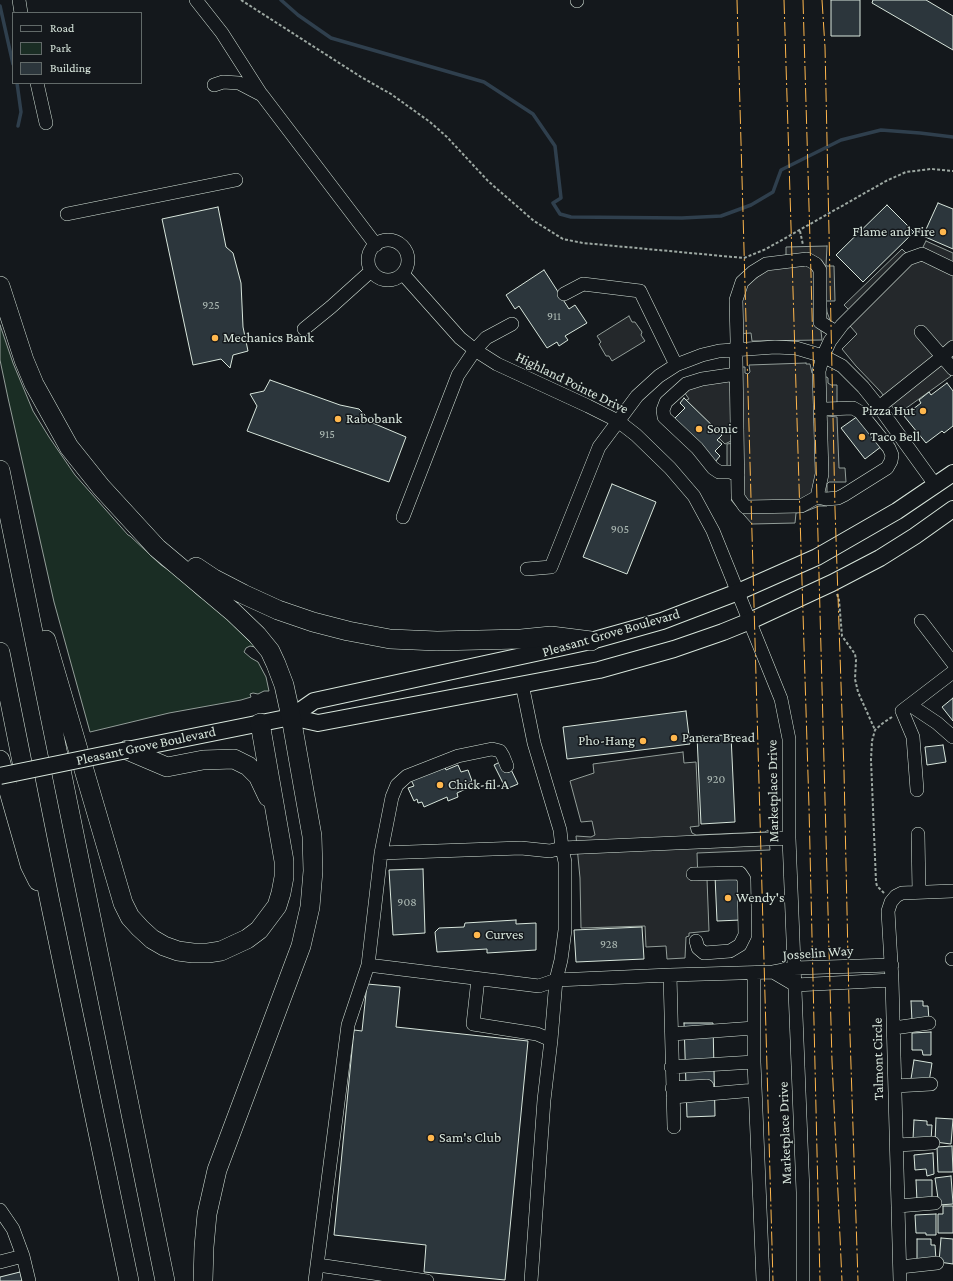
<!DOCTYPE html>
<html>
<head>
<meta charset="utf-8">
<style>
	body { margin:0 }
	#map { position:relative; width:953px; height:1281px; overflow:hidden; background:#14181c; font-family:"Crimson Pro",serif }
	canvas { display:block }
	.legend { position:absolute; left:12px; top:12px; width:130px; height:72px; box-sizing:border-box; background:#14181c; border:1px solid #626a69; margin:0; padding:5px 7px; list-style:none; font-size:12px; color:#d8e6dc }
	.legend li { display:flex; align-items:center; gap:8px; height:20px }
	.legend b { width:20px; border:1px solid #626a69 }
</style>
</head>
<body>
<div id="map">
<canvas width="953" height="1281"></canvas>
<ul class="legend">
<li><b style="height:5px;background:#14181c"></b>Road</li>
<li><b style="height:11px;background:#1a2d24"></b>Park</li>
<li><b style="height:11px;background:#2c363c"></b>Building</li>
</ul>
</div>
<script>
const context = document.querySelector('canvas').getContext('2d');
context.lineJoin = 'round';
function paint(path, color) { context.fillStyle = color; context.fill(path, 'evenodd'); }
const poly = rows => new Path2D(rows.map(r => 'M' + r).join(''));
function stroke(path, color, width, dash) { context.strokeStyle = color; context.lineWidth = width; context.lineCap = dash ? 'butt' : 'round'; context.setLineDash(dash || []); context.stroke(path); }
function label(font, color, halo, rows, align = 'center') {
  context.font = font + ' "Crimson Pro",serif'; context.lineWidth = 3; context.setLineDash([]); context.textBaseline = 'middle'; context.strokeStyle = halo; context.fillStyle = color; for (const [text, x, y, turn = 0] of rows) {
    context.save(); context.translate(x, y); context.rotate((+turn || 0) * Math.PI / 180); context.textAlign = isNaN(turn) ? turn : align; if (halo) context.strokeText(text, 0, 0); context.fillText(text, 0, 0); context.restore();
  }
}
const green = poly([
	[0,325,13,363,33,411,49,437,75,475,128,535,130,536,161,565,173,573,201,598,203,595,255,647,250,646,246,648,244,652,251,658,258,662,266,677,269,691,264,691,258,694,253,693,250,694,251,697,241,700,169,713,90,732,54,602,8,398,0,360,0,325]
]);
paint(green, '#1a2d24');
stroke(green, '#939e99', 1);
const parking = poly([
	[926,241,953,253,953,363,946,369,951,376,898,414,880,391,856,366,842,349,857,334,844,319,850,311,844,305,902,249,907,254,922,249,926,241],
	[827,246,826,266,834,266,835,301,826,301,827,312,830,320,821,331,822,340,752,341,751,333,735,334,734,294,785,257,786,255,786,247,827,246],
	[629,316,632,322,635,322,642,332,641,335,645,341,612,361,609,356,606,356,599,344,601,342,597,336,629,316],
	[806,363,806,364,810,364,812,373,815,370,828,378,828,383,831,385,837,385,837,403,828,404,828,416,837,417,839,468,845,468,846,482,829,482,827,484,827,506,819,506,804,512,796,513,795,523,752,524,731,500,736,495,737,485,727,470,727,444,734,443,731,441,725,444,682,402,689,399,682,389,730,370,730,367,745,367,745,373,748,374,750,372,749,365,806,363],
	[683,752,684,763,696,762,699,826,690,827,692,833,696,835,765,832,768,830,770,850,697,853,698,880,707,879,709,931,689,933,689,936,686,937,685,958,667,959,666,946,646,947,645,926,581,928,580,878,576,836,591,837,595,835,592,821,581,822,570,781,594,773,593,764,683,752]
]);
paint(parking, '#24282b');
stroke(parking, '#939e99', 1);
stroke(poly([
	[281,0,298,15,331,38,484,82,533,114,555,146,561,198,553,203,560,214,571,217,682,218,721,216,751,205,773,192,781,170,841,140,881,130,920,133,953,137],
	[0,6,13,64],
	[17,83,21,112,18,126]
]), '#2f3f4d', 3.5);
const building = poly([
	[831,0,860,0,860,36,831,36,831,0],
	[873,0,926,0,953,16,953,50,872,3,873,0],
	[938,203,953,209,953,249,923,236,938,203],
	[887,205,914,232,863,282,836,255,887,205],
	[218,207,226,247,233,253,241,283,243,327,248,351,233,355,230,368,221,359,193,365,162,219,218,207],
	[544,270,569,309,575,305,587,323,565,336,568,340,559,346,557,342,547,348,519,306,515,309,506,295,544,270],
	[270,380,340,405,359,409,364,414,368,421,406,437,389,482,247,431,257,406,250,394,264,391,270,380],
	[947,383,953,391,953,426,944,433,942,431,926,443,904,416,921,403,919,400,929,392,931,395,947,383],
	[684,398,722,435,717,440,722,444,715,451,720,456,715,462,674,419,685,408,680,403,684,398],
	[858,416,882,446,865,459,841,428,858,416],
	[612,484,656,502,627,574,583,557,612,484],
	[953,698,953,721,942,707,953,698],
	[686,711,690,744,567,759,563,727,686,711],
	[731,735,735,822,701,824,697,736,731,735],
	[943,745,946,762,927,765,925,747,943,745],
	[506,759,518,784,506,789,494,765,506,759],
	[444,764,446,770,458,765,461,772,468,770,472,781,466,784,468,788,457,793,458,797,448,801,447,797,424,807,422,802,418,803,417,799,414,801,408,788,414,786,410,778,444,764],
	[423,869,425,933,393,935,389,870,423,869],
	[738,875,741,920,717,921,715,876,738,875],
	[516,920,516,924,536,923,536,950,487,953,487,949,437,952,435,932,439,928,464,927,465,923,516,920],
	[642,927,644,959,576,962,574,930,642,927],
	[367,984,400,987,396,1027,528,1041,505,1280,424,1272,426,1245,334,1235,354,1030,362,1031,367,984],
	[911,1001,923,1001,923,1006,928,1006,929,1020,912,1021,911,1001],
	[684,1023,713,1023,715,1116,687,1117,684,1023],
	[931,1032,931,1055,923,1055,922,1050,912,1050,912,1033,931,1032],
	[914,1060,932,1063,929,1082,911,1079,914,1060],
	[936,1118,953,1119,951,1144,935,1142,936,1118],
	[914,1120,927,1121,927,1125,932,1125,931,1140,913,1139,914,1120],
	[952,1146,953,1172,938,1172,937,1147,952,1146],
	[933,1153,934,1174,927,1176,926,1169,915,1170,914,1155,933,1153],
	[951,1176,953,1204,939,1205,935,1178,951,1176],
	[916,1180,932,1180,932,1201,917,1201,916,1180],
	[943,1206,953,1206,953,1233,938,1233,938,1214,943,1214,943,1206],
	[936,1214,936,1235,926,1235,926,1233,916,1233,915,1215,936,1214],
	[941,1238,953,1239,953,1264,939,1262,941,1238],
	[917,1239,931,1239,931,1245,935,1245,936,1260,917,1260,917,1239],
	[20,1272,22,1281,0,1281,0,1277,20,1272]
]);
paint(building, '#2c363c');
stroke(building, '#d8e6dc', 1);
const minor = poly([
	[19,0,21,13],
	[196,0,222,33,261,94],
	[577,0,577,1],
	[37,83,46,123],
	[214,85,223,82,239,83,262,95,376,245],
	[67,214,236,180],
	'368 260a20 20 0 1 1 40 0a20 20 0 1 1-40 0Z',
	[403,274,460,338,475,350,497,364,588,406,618,421,636,435,670,468,694,496,713,531,781,699,789,739,789,838,803,1192,803,1281],
	[564,294,583,284,640,291,676,365],
	[304,329,331,307,371,271],
	[836,332,820,322,820,270,816,264,807,259,766,264,753,272,742,282,736,300,737,341,736,357,738,497,745,507,801,506,817,497,822,474,819,371,823,356,830,341,842,325,908,259,922,254,953,269],
	[921,332,953,369],
	[736,374,702,379,686,384,666,402,663,410,664,417,697,448,713,468,719,472,730,472,738,475],
	[879,407,943,356,953,347],
	[817,497,826,499,838,498,844,495,887,468,891,461,892,455,889,448,860,412,853,408,826,409,821,408],
	[403,517,458,375,475,350,486,338,512,324],
	[527,569,551,567,599,447,637,396,659,376,676,365,702,355,719,351,775,347,796,348,823,356,842,366,863,387,879,407,936,486],
	[921,621,953,663],
	[522,684,534,743,560,830,562,848,565,862,565,930,561,960,556,980,551,1040,544,1100,531,1281],
	[910,705,937,723,953,737],
	[917,790,913,737,902,711,953,672],
	[918,834,919,892],
	[381,853,521,848,550,851,562,848,789,838],
	[693,874,740,873,744,879,745,935,740,945,730,951,704,953,698,948,696,941],
	[952,959,953,959],
	[368,965,539,986,556,980,670,975,773,972,794,968,892,965],
	[773,972,795,985,892,980],
	[754,973,754,1062,763,1281],
	[670,975,674,1127],
	[478,979,473,1024,537,1034,551,1040],
	[894,1028,929,1023],
	[672,1034,754,1028],
	[671,1067,754,1062],
	[895,1086,931,1084],
	[672,1088,707,1086],
	[673,1097,755,1090],
	[897,1145,933,1143],
	[898,1206,935,1203],
	[0,1210,13,1229,23,1256,29,1281],
	[0,1262,23,1256],
	[318,1265,427,1281],
	[900,1267,937,1263],
	[315,1281,348,1025,368,965,381,853,392,797,397,785,407,776,458,756,492,749,500,751,503,756,507,766],
	[900,1281,892,980,888,911,891,902,896,896,902,893,953,891]
]);
const major = poly([
	[291,717,314,701,591,641,662,621,738,592,817,557,897,511,953,473],
	[127,750,291,717,318,723,599,670,674,649,723,632,750,621,832,583,880,558,915,536,953,509]
]);
const highway = poly([
	[0,286,24,360,34,384,69,447,101,487,157,548,233,612,257,635,270,651,276,664,284,685,291,717,312,836,313,871,310,907,301,946,217,1170,207,1214,204,1247,203,1281],
	[0,470,165,1281],
	[196,567,214,579,243,594,278,610,313,622,348,631,390,639,437,641,521,639,551,636,591,641],
	[46,640,123,903,130,917,140,928,152,939,164,946,178,951,193,953,208,953,221,951,247,939,259,930,277,906,281,893,284,877,284,861,260,723],
	[0,652,50,902,129,1281],
	[127,750,167,767,203,760,234,759,248,766,258,776,268,797],
	[0,760,30,865,38,881]
]);
stroke(minor, '#d8e6dc', 14);
stroke(major, '#d8e6dc', 18);
stroke(highway, '#d8e6dc', 20);
stroke(poly([
	[241,0,361,77,391,94,430,122,447,137,488,181,534,221,563,239,583,243,744,258,766,249,886,181,906,172,931,169,953,171],
	[800,231,803,245],
	[837,594,839,600,842,636,855,654,856,660,855,679,858,692,875,730],
	[884,893,877,886,876,882,871,760,872,741,875,730,883,723,892,717]
]), '#9da8a2', 2, [3, 2]);
stroke(minor, '#14181c', 13);
stroke(major, '#14181c', 16);
stroke(highway, '#14181c', 19);
const majorBridge = poly([
	[0,776,127,750]
]);
stroke(majorBridge, '#d8e6dc', 18, []);
stroke(majorBridge, '#14181c', 16);
stroke(poly([
	[737,0,773,1281],
	[784,0,809,807,820,1281],
	[803,0,811,275,832,1061,842,1281],
	[822,0,825,47,835,509,844,771,849,1004,858,1281]
]), '#ffb74d', 1, [14, 3, 2, 3]);
for (const [x, y, r, color] of [
	[943,232,4,"#ffb74d"],
	[215,338,4,"#ffb74d"],
	[923,411,4,"#ffb74d"],
	[338,419,4,"#ffb74d"],
	[699,429,4,"#ffb74d"],
	[862,437,4,"#ffb74d"],
	[674,738,4,"#ffb74d"],
	[643,741,4,"#ffb74d"],
	[440,785,4,"#ffb74d"],
	[728,898,4,"#ffb74d"],
	[477,935,4,"#ffb74d"],
	[431,1138,4,"#ffb74d"]
]) { const dot = new Path2D(); dot.arc(x, y, r, 0, 2 * Math.PI); context.fillStyle = color; context.fill(dot); stroke(dot, '#14181c', 1.5); }
label('12px', '#adbab4', null, [
	["925",211,305],
	["911",554,316],
	["915",327,434],
	["905",620,529],
	["920",716,779],
	["908",407,902],
	["928",609,944]
]);
label('14px', '#d8e6dc', '#14181c', [
	["Flame and Fire",935,232,"right"],
	["Mechanics Bank",223,338],
	["Pizza Hut",915,411,"right"],
	["Rabobank",346,419],
	["Sonic",707,429],
	["Taco Bell",870,437],
	["Panera Bread",682,738],
	["Pho-Hang",635,741,"right"],
	["Chick-fil-A",448,785],
	["Wendy's",736,898],
	["Curves",485,935],
	["Sam's Club",439,1138]
], 'left');
label('14px', '#d8e6dc', '#14181c', [
	["Highland Pointe Drive",572,383,26],
	["Pleasant Grove Boulevard",611,633,-16],
	["Pleasant Grove Boulevard",146,746,-12],
	["Marketplace Drive",773,791,-91],
	["Josselin Way",818,953,-4],
	["Talmont Circle",878,1059,-91],
	["Marketplace Drive",785,1133,-92]
]);
</script>
</body>
</html>
